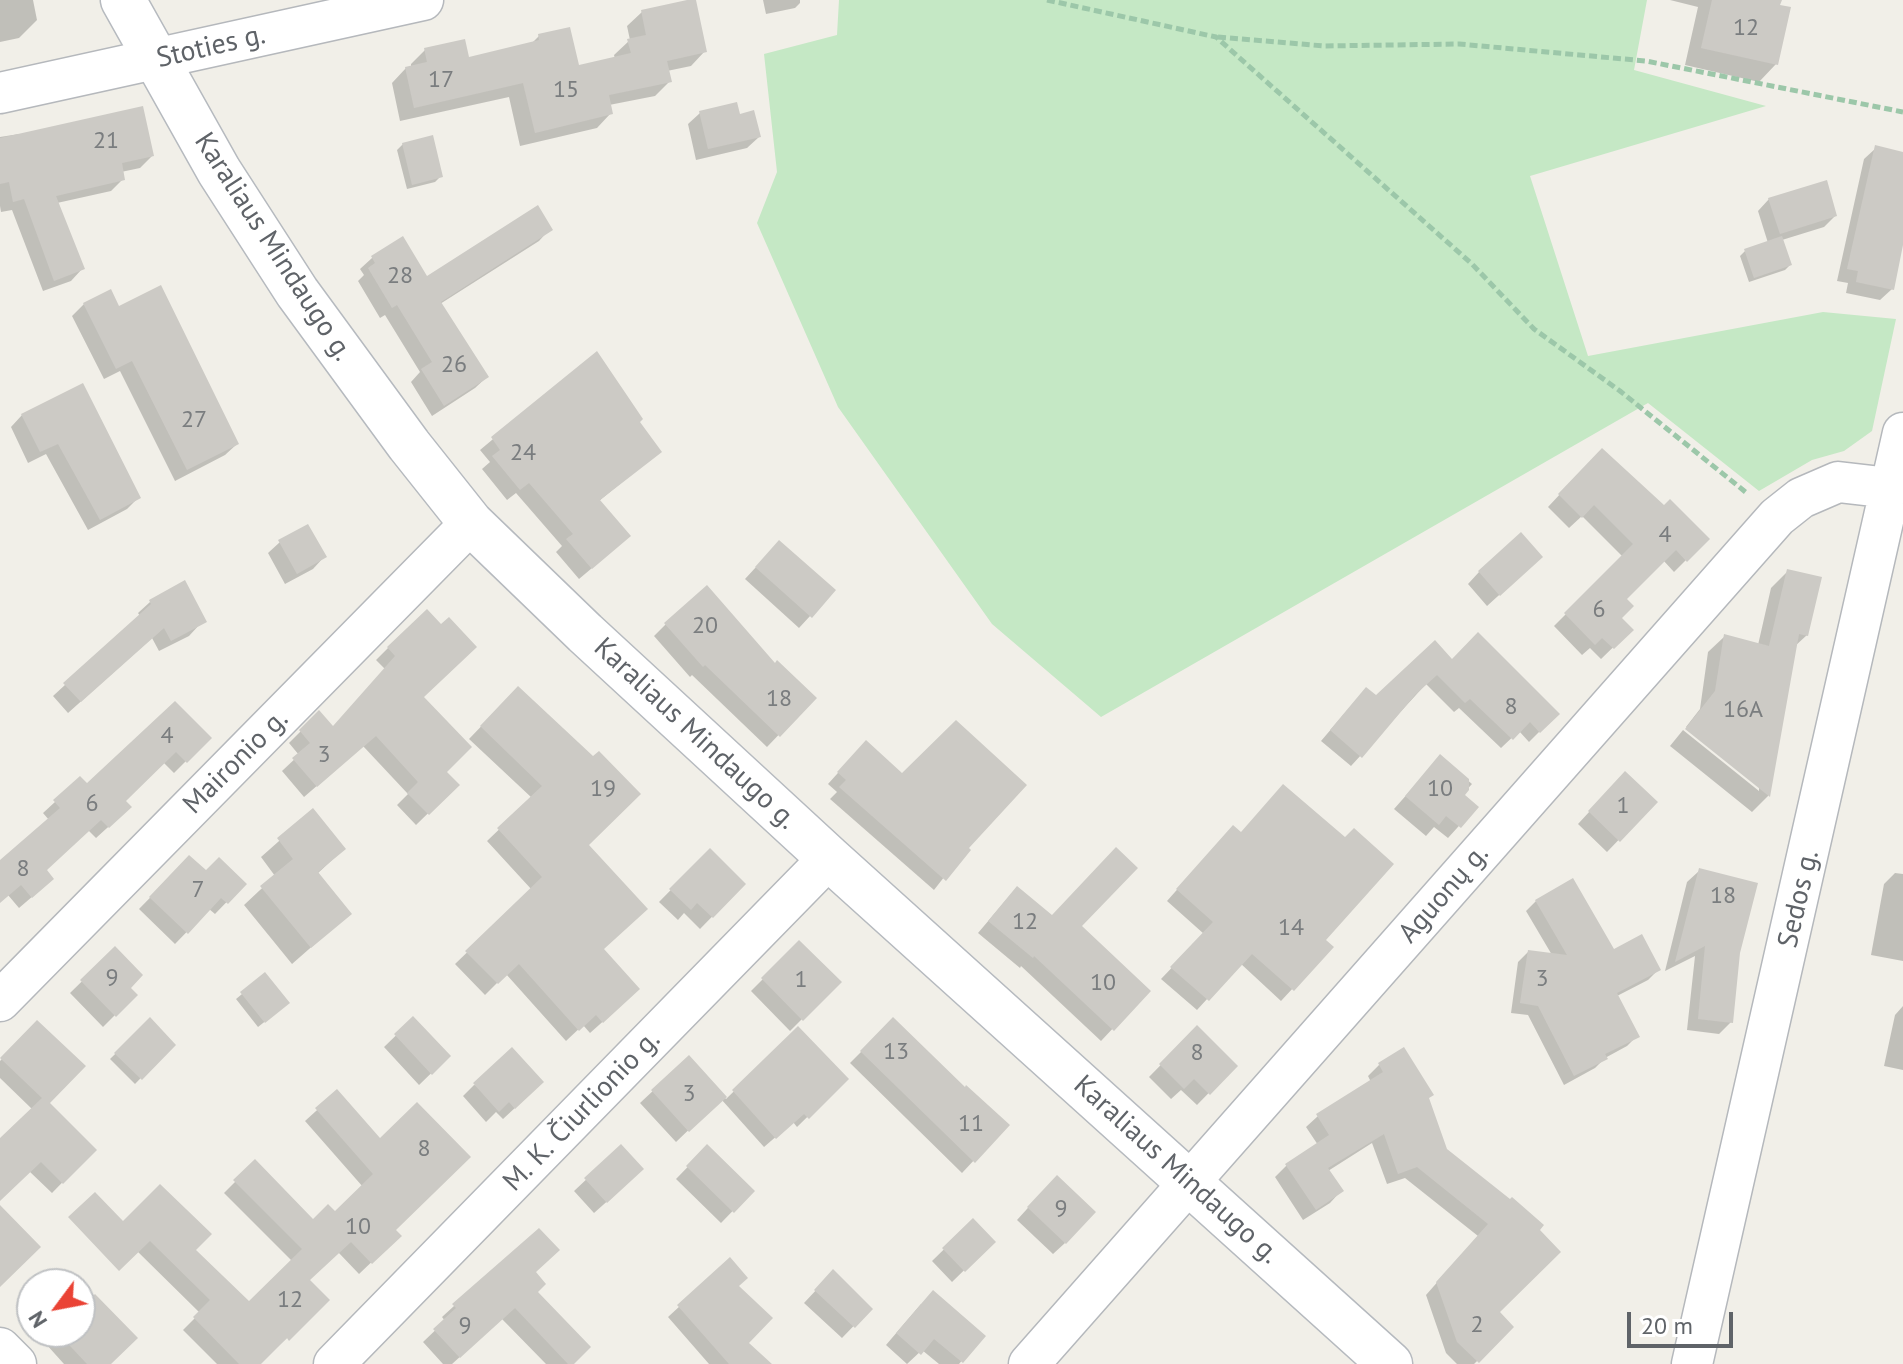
<!DOCTYPE html>
<html>
<head>
<meta charset="utf-8">
<style>
	body { margin:0 }
	#map { position:relative; width:1903px; height:1364px; overflow:hidden; background:#f1efe8; font-family:"PT Sans",sans-serif }
	canvas { display:block }
	.north { position:absolute; left:16px; top:1268px; width:80px; height:80px; box-sizing:border-box; background:#fff; border:2px solid #bfc1c3; border-radius:50%; rotate:238deg; font-size:22px; font-weight:700; line-height:32px; text-align:center; color:#5f6368 }
	.north::after { content:''; display:block; margin:auto; width:28px; height:36px; background:#ea4335; clip-path:polygon(50% 0,100% 100%,50% 72%,0 100%) }
	.scale { position:absolute; left:1627px; top:1312px; width:106px; height:36px; box-sizing:border-box; border:4px solid #5f6368; border-top:0; padding-left:10px; font-size:24px; line-height:28px; white-space:nowrap; color:#5f6368; -webkit-text-stroke:6px #fff; paint-order:stroke }
</style>
</head>
<body>
<div id="map">
<canvas width="1903" height="1364"></canvas>
<div class="north">N</div>
<div class="scale">20 m</div>
</div>
<script>
const context = document.querySelector('canvas').getContext('2d');
context.lineJoin = 'round';
function paint(path, color) { context.fillStyle = color; context.fill(path, 'evenodd'); }
const poly = rows => new Path2D(rows.map(r => 'M' + r).join(''));
function stroke(path, color, width, dash) { context.strokeStyle = color; context.lineWidth = width; context.lineCap = dash ? 'butt' : 'round'; context.setLineDash(dash || []); context.stroke(path); }
function label(font, color, halo, rows, align = 'center') {
  context.font = font + ' "PT Sans",sans-serif'; context.lineWidth = 6; context.setLineDash([]); context.textBaseline = 'middle'; context.strokeStyle = halo; context.fillStyle = color; for (const [text, x, y, turn = 0] of rows) {
    context.save(); context.translate(x, y); context.rotate((+turn || 0) * Math.PI / 180); context.textAlign = isNaN(turn) ? turn : align; if (halo) context.strokeText(text, 0, 0); context.fillText(text, 0, 0); context.restore();
  }
}
paint(poly([
	[839,0,1647,0,1634,70,1766,106,1530,176,1588,356,1823,312,1896,319,1872,431,1844,451,1812,460,1759,491,1648,403,1101,717,992,624,838,407,757,223,777,172,764,54,837,35]
]), '#c5e8c5');
paint(poly([
	[0,0,33,0,37,20,19,38,0,42],
	[763,0,800,0,800,3,795,8,766,14],
	[1670,0,1779,0,1776,64,1759,82,1685,65,1698,7],
	[642,12,705,51,691,66,667,71,670,81,655,96,609,105,611,113,597,128,520,146,509,97,400,121,392,83,406,68,411,67,411,64,425,50,467,59,531,44,539,36,577,68,615,59,614,55,630,40,627,26],
	[700,113,738,116,759,137,747,148,696,160,688,124],
	[19,134,19,136,152,156,140,168,121,172,123,179,111,191,57,203,82,269,71,281,43,291,12,210,1,212,0,206,0,137],
	[403,144,441,176,435,182,407,189,397,150],
	[1876,148,1903,154,1903,235,1892,289,1880,300,1846,293,1848,283,1837,281,1864,159],
	[1769,199,1835,216,1824,227,1782,240,1790,265,1785,270,1749,282,1740,256,1746,250,1768,243,1758,211],
	[550,229,539,241,440,304,487,377,475,388,432,416,411,382,420,372,385,315,380,318,358,281,364,275,360,269,372,258,402,239,426,278],
	[84,304,118,308,237,444,225,455,175,481,120,371,104,379,72,316],
	[596,353,637,422,660,451,599,501,617,547,579,579,556,552,562,546,516,493,507,500,482,469,490,462,480,450],
	[22,415,139,497,127,509,88,530,46,454,28,463,11,427],
	[1590,462,1664,508,1707,539,1674,572,1663,560,1624,599,1620,618,1631,630,1601,659,1590,648,1582,655,1554,626,1623,557,1582,516,1569,528,1548,507],
	[280,542,324,557,313,569,285,584,268,553],
	[768,554,833,591,799,628,745,579],
	[1529,568,1487,606,1468,584,1479,572],
	[1788,571,1807,635,1794,647,1768,796,1752,812,1670,746,1683,730,1759,791,1759,786,1686,727,1700,709,1708,652,1725,636,1758,645,1771,588],
	[150,602,201,623,189,636,159,651,152,638,68,713,53,696,140,616,138,613],
	[666,624,775,666,814,698,767,747,692,675,690,677,654,636],
	[440,627,422,697,444,772,457,785,416,825,397,805,408,794,363,746,304,797,282,771,299,755,289,743,319,713,332,728,385,669,376,660,388,648],
	[1452,661,1557,714,1529,742,1519,731,1501,748,1459,708,1454,712,1426,684,1351,766,1321,741,1356,700,1376,698],
	[518,688,602,949,626,1001,590,1033,583,1025,566,1041,506,974,485,995,455,964,532,890,487,841,532,798,469,739],
	[209,738,174,773,163,762,124,801,117,819,96,838,88,830,44,871,40,890,19,908,8,895,0,902,0,863,49,820,43,813,80,779,87,786],
	[855,754,966,849,934,890,830,799,837,792,828,784],
	[1440,757,1472,784,1462,795,1476,807,1448,838,1434,827,1426,836,1394,809],
	[1614,785,1655,802,1607,852,1578,824],
	[313,811,344,849,317,874,349,914,292,964,244,905,275,876,261,857],
	[1240,834,1331,947,1281,1001,1240,963,1197,1010,1161,979,1204,934,1167,901,1222,839],
	[710,850,744,884,700,929,684,913,678,920,659,902],
	[189,858,206,873,244,884,215,914,209,909,175,944,139,909],
	[1699,871,1738,952,1731,1022,1719,1034,1687,1030,1695,956,1665,971,1687,882],
	[1895,873,1903,874,1903,961,1871,955,1884,884],
	[1006,900,1079,926,1148,991,1101,1041,1021,966,1020,968,978,933],
	[1536,901,1613,952,1658,970,1648,980,1617,996,1637,1036,1627,1046,1605,1058,1595,1068,1564,1085,1528,1015,1511,1013,1518,962,1528,952,1552,955,1526,911],
	[799,943,839,982,790,1031,751,991],
	[115,949,128,988,135,995,103,1027,70,993],
	[265,975,282,1008,258,1027,236,999],
	[1903,1006,1903,1070,1884,1066,1895,1015],
	[413,1019,449,1056,419,1085,384,1047],
	[150,1020,173,1045,135,1084,110,1059],
	[893,1020,965,1090,1007,1125,962,1173,850,1063],
	[37,1022,47,1103,94,1150,52,1193,29,1171,0,1199,0,1141,33,1110,0,1078,0,1061],
	[1197,1028,1235,1066,1197,1105,1181,1090,1171,1099,1149,1077],
	[798,1029,846,1079,797,1127,793,1122,764,1147,721,1099,676,1142,640,1103,688,1058,726,1099],
	[1404,1050,1427,1099,1445,1150,1510,1202,1497,1313,1512,1327,1474,1364,1457,1364,1446,1353,1426,1295,1478,1236,1405,1178,1387,1184,1372,1143,1328,1171,1341,1191,1330,1203,1303,1220,1275,1177,1287,1165,1318,1145,1306,1127,1318,1116,1371,1082,1368,1076,1379,1065],
	[474,1085,530,1094,503,1119,496,1112,486,1122,463,1096],
	[337,1092,380,1141,394,1230,399,1236,359,1274,338,1252,308,1281,316,1311,259,1364,217,1364,183,1330,200,1313,137,1251,160,1187,193,1250,249,1304,292,1261,224,1193,255,1162,313,1222,335,1214,363,1187,305,1121],
	[621,1147,630,1181,594,1213,574,1191],
	[707,1147,752,1191,721,1223,676,1179],
	[1045,1189,1065,1243,1053,1254,1017,1220],
	[973,1221,993,1242,952,1282,932,1261],
	[539,1231,533,1273,535,1292,571,1364,546,1364,502,1319,452,1364,443,1364,423,1342,445,1321,442,1317,454,1306],
	[730,1260,746,1344,769,1364,709,1364,668,1317],
	[833,1272,870,1309,842,1338,804,1303],
	[921,1304,983,1336,959,1364,939,1364,922,1350,907,1364,886,1345],
	[80,1311,108,1364,64,1364,46,1344,58,1332,80,1332]
]), '#0003');
paint(poly([
	[687,0,696,0,707,52,667,61,672,82,609,95,613,114,535,133,523,83,414,108,405,67,427,62,424,48,465,39,469,57,539,40,538,34,570,27,579,65,631,53,627,39,646,35,641,10],
	[1712,0,1782,0,1780,5,1791,7,1778,65,1701,48],
	[737,102,740,114,754,110,761,137,708,149,699,111],
	[143,106,154,156,122,163,125,180,56,196,85,269,54,281,24,199,13,202,9,182,0,184,0,138],
	[433,135,443,177,412,185,402,143],
	[1875,145,1903,152,1903,245,1894,290,1856,282,1858,271,1847,269],
	[1827,180,1837,216,1780,234,1768,198],
	[538,205,553,230,441,302,489,377,444,406,421,369,432,362,397,305,392,308,368,268,375,263,371,256,403,236,427,276],
	[1782,236,1792,265,1754,278,1744,249],
	[161,285,239,444,187,470,132,361,116,369,83,303,111,289,119,306],
	[597,351,643,419,640,422,662,452,600,500,631,536,592,569,566,539,573,534,529,483,520,490,492,456,500,450,491,437],
	[83,383,141,498,100,520,58,444,40,452,21,414],
	[1602,448,1664,505,1670,499,1710,539,1687,562,1676,550,1627,599,1634,606,1622,618,1634,630,1614,649,1602,638,1595,645,1564,613,1633,544,1594,505,1582,518,1558,494],
	[308,524,327,557,297,574,278,540],
	[1521,532,1543,557,1500,596,1478,571],
	[779,540,836,590,812,618,755,567],
	[1787,569,1822,577,1808,636,1799,634,1770,797,1685,729,1715,691,1724,634,1769,646],
	[185,580,207,622,171,641,164,628,81,702,63,683,151,604,149,600],
	[707,585,775,663,777,660,817,698,780,737,705,665,703,667,664,623],
	[427,609,441,624,449,617,477,647,424,697,472,747,447,772,460,785,429,815,407,793,418,782,376,736,317,787,292,758,310,743,299,730,319,710,333,726,395,656,387,647],
	[1478,632,1560,714,1540,733,1530,722,1513,740,1470,699,1465,703,1437,675,1415,695,1362,758,1330,730,1366,687,1376,695,1435,640,1452,659],
	[518,686,593,756,599,751,641,794,589,845,648,909,604,949,640,989,603,1023,596,1015,579,1031,519,964,498,984,465,951,542,877,497,828,542,786,480,726],
	[175,701,212,738,187,763,176,752,126,801,132,807,109,828,101,820,47,870,54,879,32,898,21,885,0,903,0,860,60,808,53,800,80,776,87,783],
	[956,720,1027,785,969,848,971,850,946,881,839,787,846,780,837,772,866,740,902,773],
	[1440,754,1469,779,1469,790,1465,795,1479,807,1461,828,1446,816,1439,825,1405,796],
	[1625,771,1658,802,1620,842,1588,811],
	[1283,784,1345,837,1354,828,1394,864,1326,940,1334,947,1294,991,1252,954,1209,1001,1170,967,1213,922,1176,889,1233,825,1241,832],
	[313,808,346,849,318,872,352,914,311,948,260,886,293,859,277,838],
	[1116,847,1138,868,1082,926,1151,991,1114,1031,1034,956,1033,958,988,921,1017,886,1052,915],
	[710,848,746,884,713,918,697,903,691,910,669,889],
	[189,855,206,870,219,857,247,884,228,904,221,898,188,934,149,897],
	[1699,868,1758,883,1740,953,1733,1023,1698,1019,1705,946,1675,962],
	[1573,878,1614,949,1642,934,1661,970,1617,993,1640,1037,1605,1054,1608,1059,1574,1076,1538,1006,1520,1003,1528,950,1567,955,1535,900],
	[799,940,842,982,803,1021,761,978],
	[115,946,143,975,131,988,138,995,116,1017,80,980],
	[265,972,290,1003,265,1023,240,992],
	[413,1016,451,1056,432,1075,394,1034],
	[150,1017,176,1045,142,1080,114,1053],
	[893,1017,965,1087,966,1085,1010,1125,975,1163,860,1051],
	[37,1020,86,1066,50,1103,97,1150,63,1184,41,1162,0,1201,0,1138,42,1098,0,1058],
	[1197,1025,1238,1066,1210,1095,1194,1079,1184,1089,1159,1064],
	[798,1026,849,1079,809,1119,804,1114,776,1139,732,1090],
	[512,1047,544,1082,515,1109,509,1102,499,1112,473,1083],
	[1404,1047,1434,1095,1429,1098,1447,1149,1510,1199,1512,1197,1544,1225,1540,1230,1561,1252,1500,1312,1514,1327,1479,1363,1457,1342,1436,1282,1488,1224,1417,1167,1398,1174,1384,1134,1328,1168,1344,1191,1316,1210,1285,1164,1329,1135,1316,1114,1383,1072,1378,1063],
	[689,1055,727,1097,689,1132,651,1090],
	[337,1089,380,1138,417,1102,471,1157,396,1230,402,1236,372,1264,351,1242,310,1280,330,1300,289,1341,287,1338,261,1364,239,1364,193,1317,210,1300,150,1241,119,1271,68,1217,95,1192,123,1221,160,1184,212,1234,196,1250,249,1301,302,1249,233,1180,255,1159,313,1219,328,1204,335,1211,373,1174,315,1108],
	[621,1144,644,1169,607,1203,584,1178],
	[707,1144,755,1191,734,1213,686,1166],
	[1057,1175,1096,1212,1066,1244,1027,1207],
	[0,1205,41,1247,0,1287],
	[973,1218,996,1242,965,1272,942,1248],
	[539,1228,560,1250,536,1272,546,1284,538,1292,591,1347,574,1364,568,1364,515,1308,460,1358,433,1329,456,1308,452,1304],
	[730,1257,748,1278,739,1286,773,1318,749,1343,772,1364,729,1364,677,1305],
	[833,1269,873,1309,855,1328,814,1290],
	[933,1290,986,1336,963,1363,934,1339,921,1355,896,1333],
	[95,1294,138,1338,111,1364,87,1364,57,1332,80,1332,80,1308]
]), '#cccac5');
const street = poly([
	[0,93,423,0],
	[0,1001,471,523],
	[0,1348,16,1364],
	[334,1364,829,858],
	[1029,1364,1777,517,1801,498,1838,482,1890,488],
	[1692,1364,1903,433]
]);
const secondary = poly([
	[123,0,219,171,297,292,409,445,471,523,585,633,829,858,1390,1364]
]);
stroke(street, '#b5b8bc', 43);
stroke(secondary, '#b6babf', 47);
stroke(poly([
	[1047,0,1216,37,1472,264,1534,329,1620,391,1748,494],
	[1218,37,1324,46,1459,44,1646,61,1903,112]
]), '#9cc7a9', 5, [8, 4]);
stroke(street, '#fff', 40);
stroke(secondary, '#fff', 44);
label('24px', '#7a7d7f', null, [
	["12",1746,28],
	["17",441,80],
	["15",566,90],
	["21",106,141],
	["28",400,276],
	["26",454,365],
	["27",194,420],
	["24",523,453],
	["4",1665,535],
	["6",1599,610],
	["20",705,626],
	["18",779,699],
	["8",1511,707],
	["16A",1743,710],
	["4",167,736],
	["3",324,755],
	["19",603,789],
	["10",1440,789],
	["6",92,804],
	["1",1623,806],
	["8",23,869],
	["7",198,890],
	["18",1723,896],
	["12",1025,922],
	["14",1291,928],
	["9",112,978],
	["3",1542,979],
	["1",801,980],
	["10",1103,983],
	["13",896,1052],
	["8",1197,1053],
	["3",689,1094],
	["11",971,1124],
	["8",424,1149],
	["9",1061,1209],
	["10",358,1227],
	["12",290,1300],
	["2",1477,1325],
	["9",465,1326]
]);
label('28px', '#5f6368', '#fff', [
	["Stoties g.",211,47,-13],
	["Karaliaus Mindaugo g.",273,247,57],
	["Karaliaus Mindaugo g.",695,734,43],
	["Maironio g.",236,762,-45],
	["Aguonų g.",1444,894,-49],
	["Sedos g.",1799,899,-77],
	["M. K. Čiurlionio g.",582,1111,-46],
	["Karaliaus Mindaugo g.",1176,1170,42]
]);
</script>
</body>
</html>
